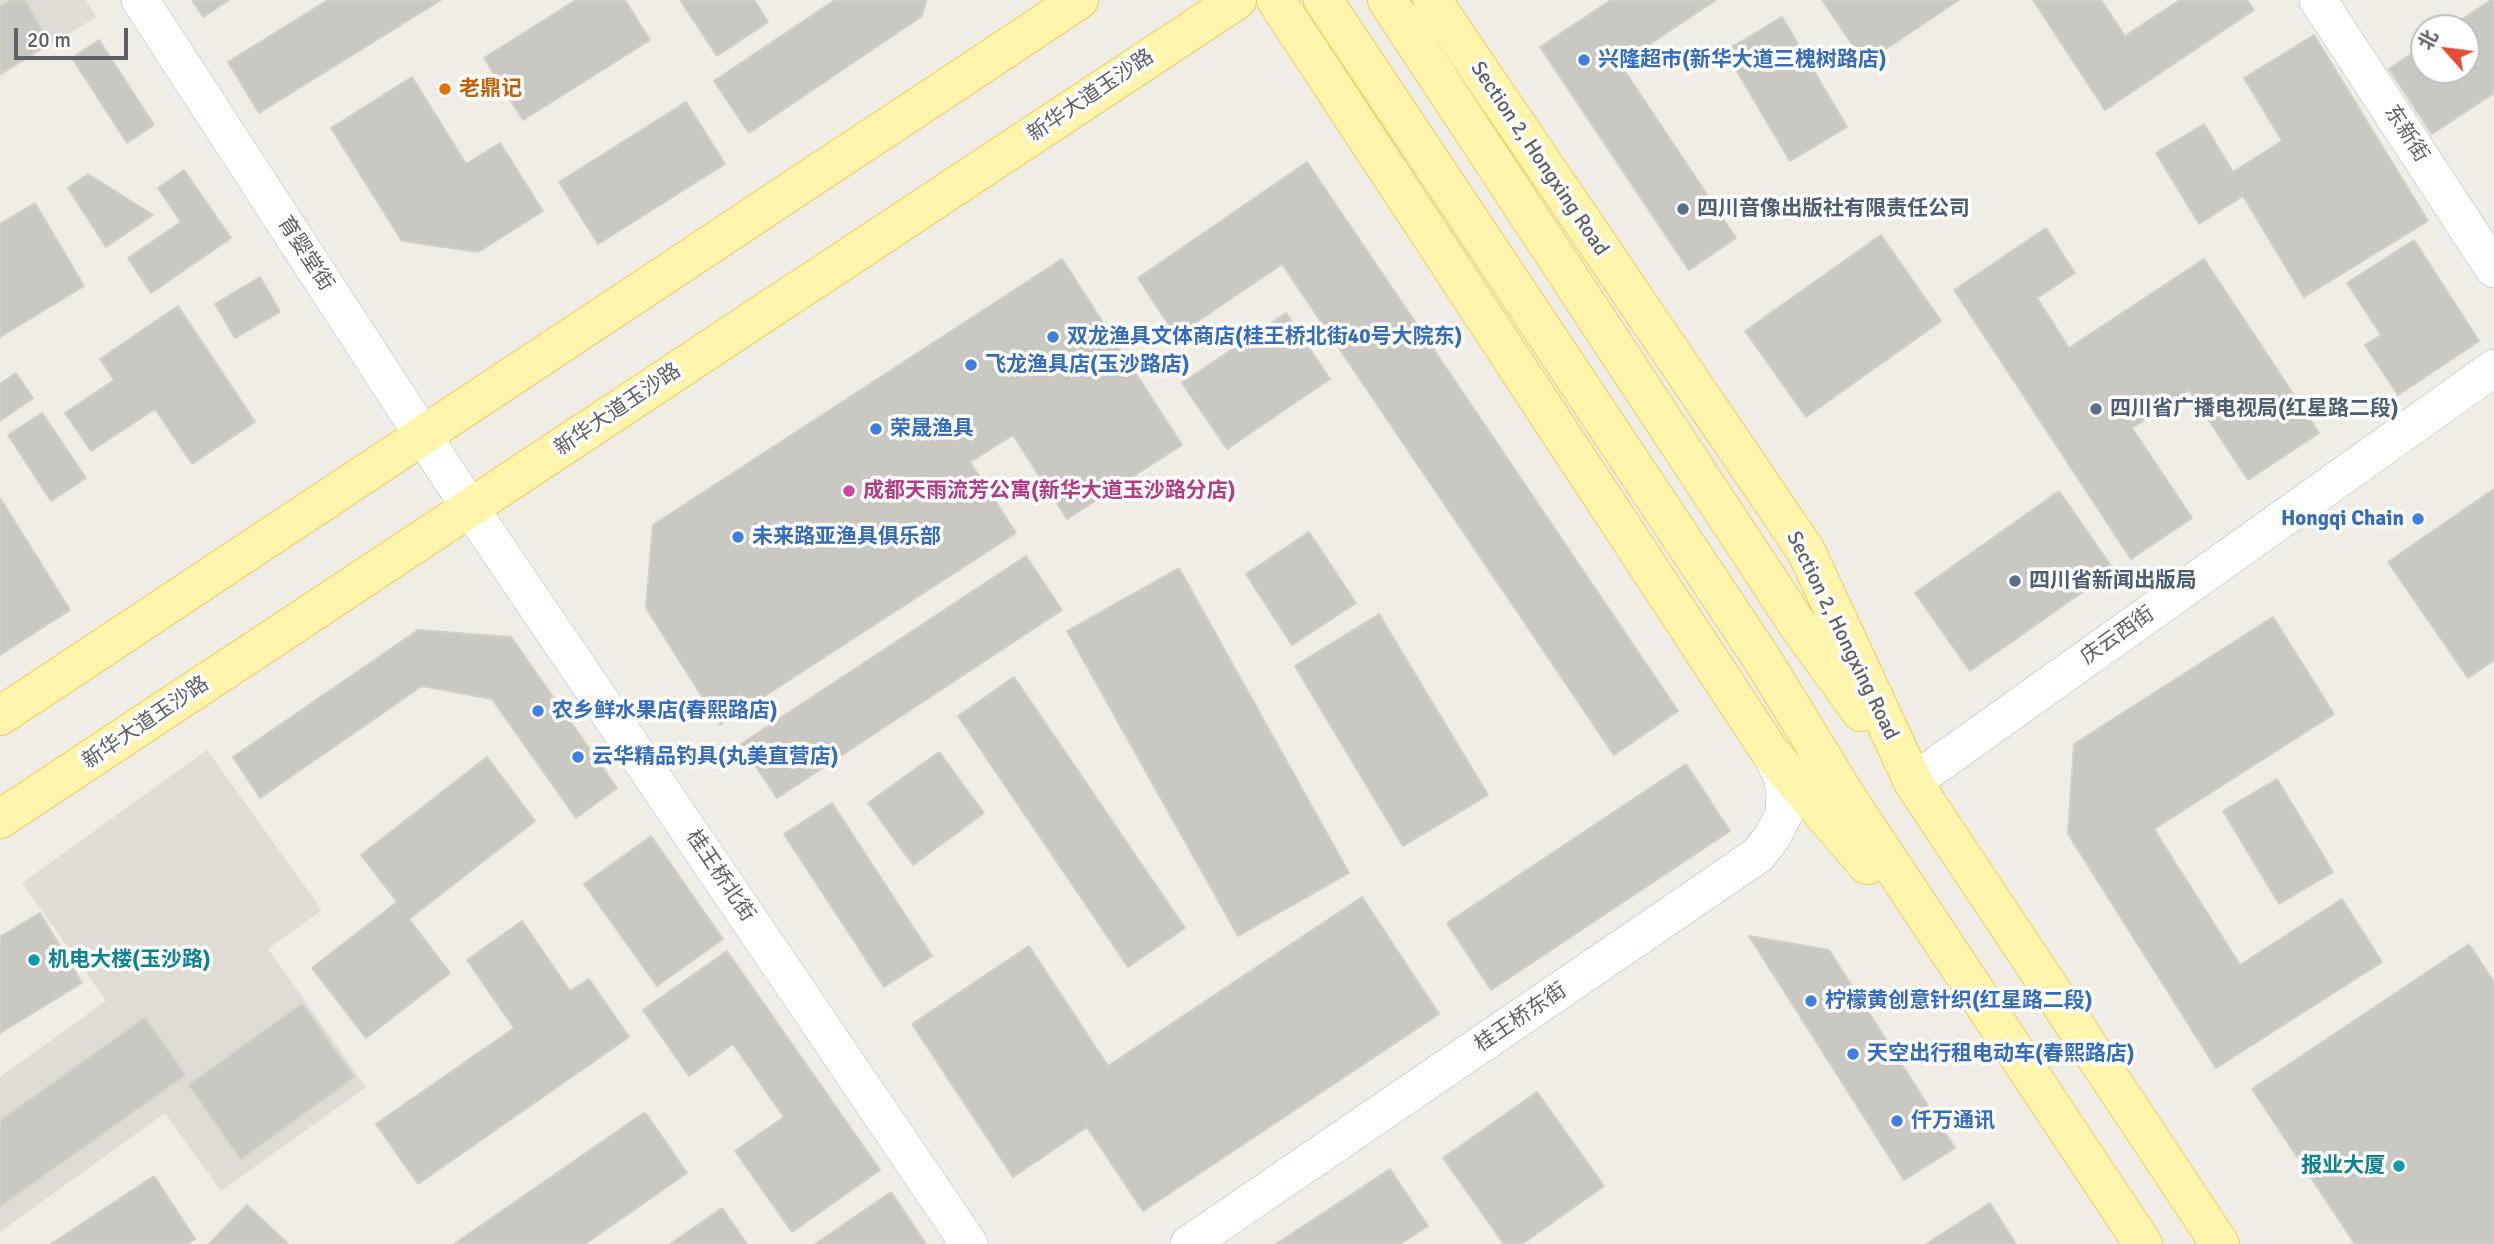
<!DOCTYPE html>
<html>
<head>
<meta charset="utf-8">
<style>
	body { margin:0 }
	#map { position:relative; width:2494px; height:1244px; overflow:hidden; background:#efede5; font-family:Signika,"Noto Sans SC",sans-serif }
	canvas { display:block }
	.north { position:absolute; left:2410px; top:14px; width:70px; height:70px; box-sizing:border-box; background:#fff; border:2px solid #bebfc1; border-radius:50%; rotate:298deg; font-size:19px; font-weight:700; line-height:28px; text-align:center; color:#5d6065 }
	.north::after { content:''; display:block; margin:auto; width:24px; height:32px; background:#e44e36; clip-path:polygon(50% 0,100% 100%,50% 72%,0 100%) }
	.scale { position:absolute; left:14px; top:28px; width:114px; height:32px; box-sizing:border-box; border:4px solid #5d6065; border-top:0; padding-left:9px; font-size:21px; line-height:24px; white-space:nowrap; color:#5d6065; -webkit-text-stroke:5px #fff; paint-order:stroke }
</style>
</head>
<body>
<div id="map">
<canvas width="2494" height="1244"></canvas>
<div class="north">北</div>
<div class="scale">20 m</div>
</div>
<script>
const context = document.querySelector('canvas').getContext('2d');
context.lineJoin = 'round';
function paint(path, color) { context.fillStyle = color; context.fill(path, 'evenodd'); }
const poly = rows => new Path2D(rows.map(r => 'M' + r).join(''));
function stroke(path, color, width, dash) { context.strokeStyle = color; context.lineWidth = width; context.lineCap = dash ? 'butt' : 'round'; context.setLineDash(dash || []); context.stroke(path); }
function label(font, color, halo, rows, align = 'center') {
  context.font = font + ' Signika,"Noto Sans SC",sans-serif'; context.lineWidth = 7; context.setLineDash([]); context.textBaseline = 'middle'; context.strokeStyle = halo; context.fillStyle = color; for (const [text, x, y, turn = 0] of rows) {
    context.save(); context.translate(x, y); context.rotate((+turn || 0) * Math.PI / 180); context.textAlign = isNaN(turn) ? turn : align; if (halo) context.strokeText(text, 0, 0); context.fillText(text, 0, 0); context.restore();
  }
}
paint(poly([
	[0,0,86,0,96,17,0,76],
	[207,750,322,910,268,949,366,1087,221,1191,165,1113,0,1232,0,1077,106,1001,22,883]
]), '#dfdcd3');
const building = poly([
	[11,0,24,0,50,43,0,74,0,7,11,0],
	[192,0,229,0,203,17,192,0],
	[328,0,441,0,259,113,228,62,328,0],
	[576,0,625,0,650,40,523,120,484,58,576,0],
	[680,0,754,0,768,22,717,56,680,0],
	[835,0,926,0,922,16,749,133,714,81,835,0],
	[1611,0,1716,0,1620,64,1736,238,1689,270,1540,47,1611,0],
	[1822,0,1959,0,1865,63,1822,0],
	[2033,0,2101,0,2125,36,2180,0,2247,0,2254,10,2105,110,2033,0],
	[2491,0,2494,0,2494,93,2432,134,2389,69,2424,45,2424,70,2466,70,2466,28,2449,28,2491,0],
	[1782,17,1847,127,1790,161,1725,51,1782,17],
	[2314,35,2428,221,2304,297,2243,196,2199,224,2156,153,2204,124,2233,172,2282,141,2244,78,2314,35],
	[99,40,154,125,127,143,72,58,99,40],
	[412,77,466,164,500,143,543,211,478,252,402,241,331,128,412,77],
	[686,102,725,164,598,244,559,182,686,102],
	[1307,162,1678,711,1614,755,1282,264,1176,336,1138,278,1307,162],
	[184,170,231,238,151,293,128,258,181,222,158,188,184,170],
	[88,174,153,215,106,247,68,188,88,174],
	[35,203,84,286,0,337,0,224,35,203],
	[2046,228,2075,273,2037,298,2069,348,2204,259,2319,433,2248,480,2189,390,2132,428,2192,518,2131,559,1954,290,2046,228],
	[1881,235,1941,321,1806,417,1745,331,1881,235],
	[2414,240,2479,341,2398,395,2365,345,2381,335,2347,283,2414,240],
	[1062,259,1182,445,1067,519,1013,435,970,462,1016,533,720,725,646,608,653,525,1062,259],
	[260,277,280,312,235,338,215,304,260,277],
	[178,306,255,422,192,464,155,409,91,451,65,413,114,380,100,359,178,306],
	[1286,313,1330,379,1227,449,1182,383,1286,313],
	[16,373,33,398,0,421,0,384,16,373],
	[42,413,86,478,51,501,8,435,42,413],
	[2494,489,2494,660,2468,678,2388,562,2494,489],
	[2059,491,2114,570,1970,671,1915,593,2059,491],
	[0,498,70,610,0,655,0,498],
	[1309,532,1356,603,1292,645,1246,574,1309,532],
	[1026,556,1062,610,777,798,741,744,1026,556],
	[1179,568,1349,873,1238,936,1067,631,1179,568],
	[1379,614,1488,795,1403,846,1295,666,1379,614],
	[2273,617,2334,714,2154,829,2240,965,2342,899,2382,962,2216,1068,2068,834,2074,744,2273,617],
	[418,630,511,637,617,788,576,818,492,699,422,686,260,798,233,757,418,630],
	[1014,677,1185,928,1128,967,958,716,1014,677],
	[939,752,984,813,913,865,868,803,939,752],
	[487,757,535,821,409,919,450,973,366,1038,312,968,397,902,361,855,487,757],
	[1686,764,1730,831,1491,990,1447,923,1686,764],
	[2277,779,2333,872,2279,904,2223,811,2277,779],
	[832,803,932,956,884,987,784,834,832,803],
	[651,836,723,939,657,986,584,884,651,836],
	[1362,897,1439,1014,1143,1211,1087,1127,1013,1177,912,1024,1029,946,1108,1066,1362,897],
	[40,913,82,983,0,1033,0,937,40,913],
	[522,921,570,991,589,979,629,1037,418,1184,376,1124,514,1028,467,960,522,921],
	[1749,936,1829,950,1955,1148,1904,1180,1749,936],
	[2469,944,2494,982,2494,1244,2355,1244,2252,1089,2469,944],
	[727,951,880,1170,792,1232,735,1151,784,1117,733,1044,689,1076,643,1010,727,951],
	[302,1004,354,1077,241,1159,189,1085,302,1004],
	[145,1018,185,1075,0,1206,0,1121,145,1018],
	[1537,1092,1604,1186,1522,1244,1504,1244,1443,1158,1537,1092],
	[645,1112,687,1173,585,1244,454,1244,645,1112],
	[1390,1169,1428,1226,1400,1244,1276,1244,1390,1169],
	[154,1176,195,1239,187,1244,51,1244,154,1176],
	[891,1192,926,1244,815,1244,891,1192],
	[1990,1203,2016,1244,1926,1244,1990,1203],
	[247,1205,288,1244,209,1244,247,1205],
	[722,1208,747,1244,670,1244,722,1208]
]);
paint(building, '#cac8c2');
stroke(building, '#d3cfc4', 2);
const minor = poly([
	[140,0,470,508,969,1244],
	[2318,0,2494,269],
	[1913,782,2494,368],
	[1189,1244,1758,855,1772,837,1784,814,1785,794,1782,777,1771,753]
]);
const primary = poly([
	[1276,0,1770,752,1867,865],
	[1323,0,1764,662,1846,796,2143,1244],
	[1387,0,1798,625,1861,712],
	[1432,0,1806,551,1913,782,2220,1244],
	[0,716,1079,0],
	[0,819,1237,0]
]);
stroke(minor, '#b5b7bc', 38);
stroke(primary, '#edcf5f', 40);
stroke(minor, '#fff', 37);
stroke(primary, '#fdf5ac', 38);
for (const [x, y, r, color] of [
	[1584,60,7,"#3f7fe0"],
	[445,89,7,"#e8710a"],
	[1683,209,7,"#5c6f8a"],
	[1053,337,7,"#3f7fe0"],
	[971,365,7,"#3f7fe0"],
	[2096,409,7,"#5c6f8a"],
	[876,429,7,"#3f7fe0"],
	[849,491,7,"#d1479c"],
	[2418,519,7,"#3f7fe0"],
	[738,537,7,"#3f7fe0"],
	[2015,581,7,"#5c6f8a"],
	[538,711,7,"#3f7fe0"],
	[578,757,7,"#3f7fe0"],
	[34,960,7,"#0f9aa8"],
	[1811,1001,7,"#3f7fe0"],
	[1853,1054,7,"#3f7fe0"],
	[1897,1121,7,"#3f7fe0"],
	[2399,1166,7,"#0f9aa8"]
]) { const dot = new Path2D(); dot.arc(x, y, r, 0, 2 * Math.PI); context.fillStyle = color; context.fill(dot); stroke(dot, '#fff', 2.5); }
label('bold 21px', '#366cbe', '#fff', [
	["兴隆超市(新华大道三槐树路店)",1598,60],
	["双龙渔具文体商店(桂王桥北街40号大院东)",1067,337],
	["飞龙渔具店(玉沙路店)",985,365],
	["荣晟渔具",890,429],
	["Hongqi Chain",2404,519,"right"],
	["未来路亚渔具俱乐部",752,537],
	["农乡鲜水果店(春熙路店)",552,711],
	["云华精品钓具(丸美直营店)",592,757],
	["柠檬黄创意针织(红星路二段)",1825,1001],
	["天空出行租电动车(春熙路店)",1867,1054],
	["仟万通讯",1911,1121]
], 'left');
label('bold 21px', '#c56008', '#fff', [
	["老鼎记",459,89]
], 'left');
label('21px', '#5d6065', '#fff', [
	["新华大道玉沙路",1091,96,-34],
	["东新街",2406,134,57],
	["Section 2, Hongxing Road",1539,159,56],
	["育婴堂街",305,254,57],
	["新华大道玉沙路",618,410,-34],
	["Section 2, Hongxing Road",1842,636,64],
	["庆云西街",2118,636,-35],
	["新华大道玉沙路",146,723,-34],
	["桂王桥北街",720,876,56],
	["桂王桥东街",1521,1018,-34]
]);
label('bold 21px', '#4e5e75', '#fff', [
	["四川音像出版社有限责任公司",1697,209],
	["四川省广播电视局(红星路二段)",2110,409],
	["四川省新闻出版局",2029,581]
], 'left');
label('bold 21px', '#b23c85', '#fff', [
	["成都天雨流芳公寓(新华大道玉沙路分店)",863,491]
], 'left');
label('bold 21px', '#0d838f', '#fff', [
	["机电大楼(玉沙路)",48,960],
	["报业大厦",2385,1166,"right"]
], 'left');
</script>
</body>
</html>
